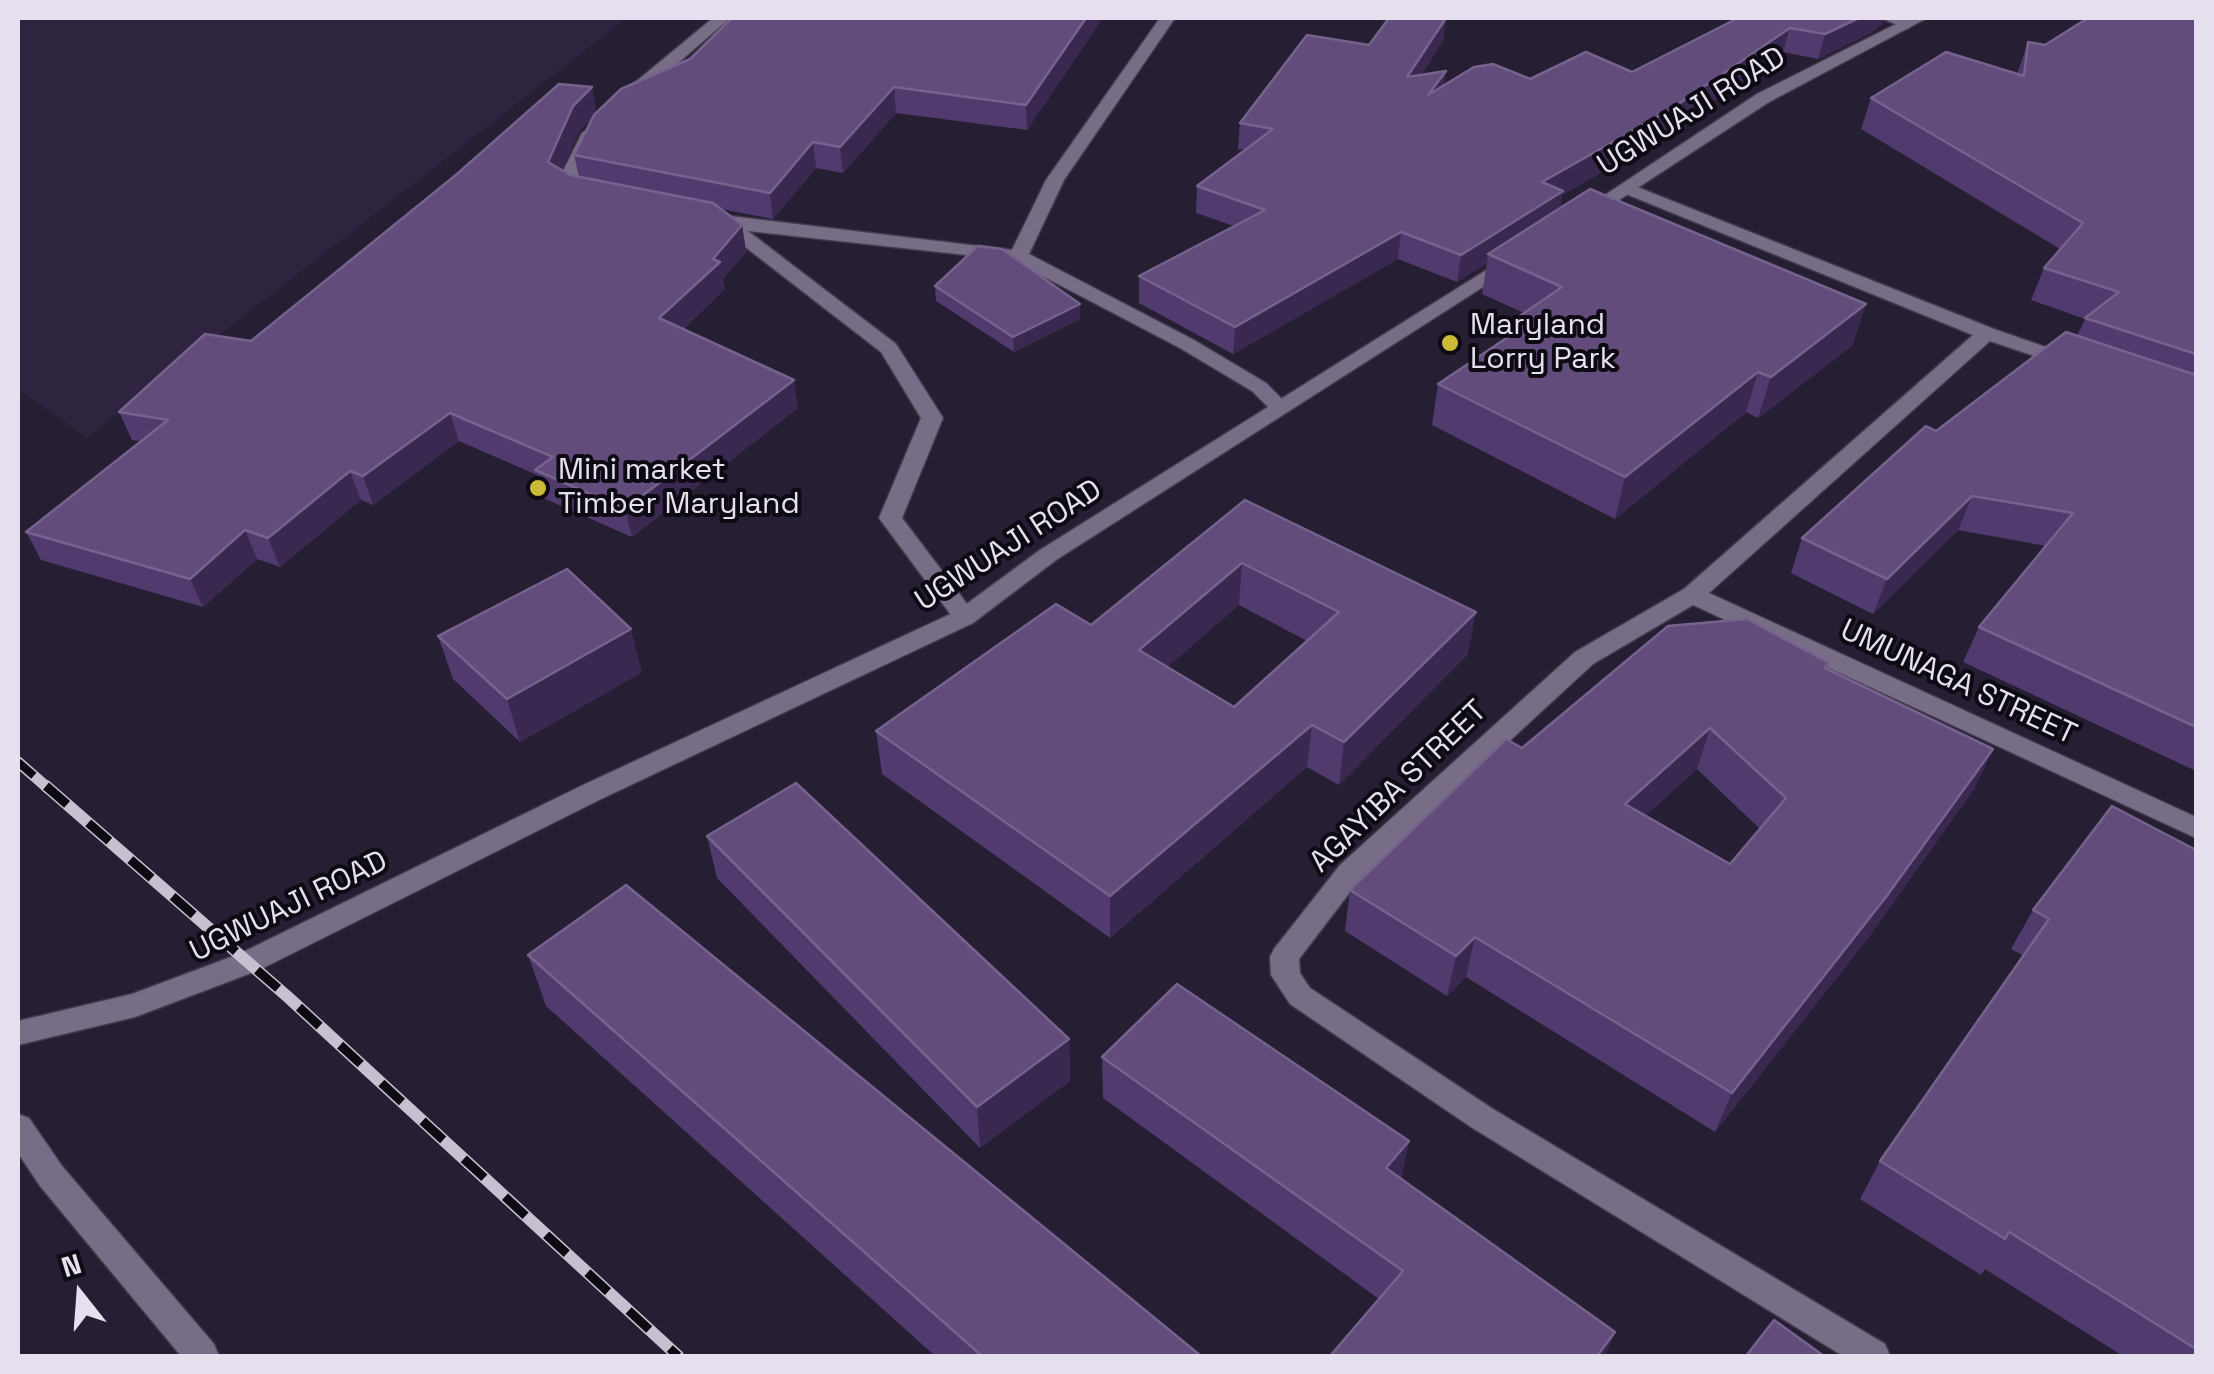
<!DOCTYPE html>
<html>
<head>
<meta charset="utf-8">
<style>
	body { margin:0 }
	#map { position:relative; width:2214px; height:1374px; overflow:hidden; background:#261e33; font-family:"Space Grotesk",sans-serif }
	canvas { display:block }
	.frame { position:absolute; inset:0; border:20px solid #e5dfee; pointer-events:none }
	.north { position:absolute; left:30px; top:1244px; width:100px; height:100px; -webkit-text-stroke:8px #0e0a13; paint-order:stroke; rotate:343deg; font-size:28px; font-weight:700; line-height:40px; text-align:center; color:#e5dfee }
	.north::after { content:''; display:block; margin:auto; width:35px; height:45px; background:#e5dfee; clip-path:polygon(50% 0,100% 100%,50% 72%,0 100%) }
</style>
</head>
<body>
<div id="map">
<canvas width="2214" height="1374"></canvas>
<div class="frame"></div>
<div class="north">N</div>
</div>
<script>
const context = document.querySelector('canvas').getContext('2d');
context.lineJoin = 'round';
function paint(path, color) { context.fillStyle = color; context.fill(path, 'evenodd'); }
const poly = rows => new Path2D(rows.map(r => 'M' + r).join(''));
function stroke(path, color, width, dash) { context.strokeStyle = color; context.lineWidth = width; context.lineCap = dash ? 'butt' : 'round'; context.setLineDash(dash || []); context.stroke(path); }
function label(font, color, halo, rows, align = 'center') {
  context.font = font + ' "Space Grotesk",sans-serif'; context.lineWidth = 8; context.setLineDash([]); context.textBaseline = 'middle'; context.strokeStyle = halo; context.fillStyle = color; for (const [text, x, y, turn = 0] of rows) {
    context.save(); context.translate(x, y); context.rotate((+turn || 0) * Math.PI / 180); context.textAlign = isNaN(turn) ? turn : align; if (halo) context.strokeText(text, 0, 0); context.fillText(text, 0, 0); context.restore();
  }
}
paint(poly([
	[18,18,627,18,87,438,18,389]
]), '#2f243f');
const street = poly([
	[713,18,730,18,633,102,621,102,621,94,713,18],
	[1160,18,1175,18,1064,180,1029,254,1194,340,1266,383,1286,403,1286,411,1272,411,1252,391,1180,348,1012,260,748,231,896,344,943,418,902,518,977,617,973,623,957,623,879,518,921,418,881,352,735,239,704,220,713,214,1012,250,1046,180,1160,18],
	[1881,18,1903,18,1915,24,1907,29,1881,18],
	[591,128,600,133,575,183,594,195,585,200,556,185,582,133,591,128],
	[1627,183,1994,329,2080,359,2080,367,2073,369,1990,341,1709,593,2196,817,2196,838,1693,605,1593,664,1360,879,1299,959,1300,973,1310,988,1493,1109,1885,1344,1890,1356,1843,1356,1471,1127,1290,1004,1271,975,1270,957,1274,949,1340,865,1575,652,1684,589,1973,335,1621,192,1618,188,1627,183],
	[18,1114,29,1118,62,1166,214,1344,219,1356,181,1356,40,1186,18,1153,18,1114]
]);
const secondary = poly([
	[1908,18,1927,18,1769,102,1590,219,1584,221,1575,215,1757,94,1908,18],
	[1512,254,1519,256,1519,264,1056,560,973,623,599,800,259,970,135,1017,18,1045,18,1021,132,994,239,954,581,786,957,611,1040,550,1512,254]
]);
stroke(street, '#433b4d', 3);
stroke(secondary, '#433b4d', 3);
paint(street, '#776d87');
paint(secondary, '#776d87');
const railFar1 = poly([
	[18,762,49,789]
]);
const rail = poly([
	[46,786,289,998,678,1356]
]);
stroke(railFar1, '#c6c0d0', 11);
stroke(rail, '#c6c0d0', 12);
stroke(railFar1, '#0e0a13', 8, [21]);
stroke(rail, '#0e0a13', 9, [28]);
paint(poly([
	[1446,18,1443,41,1422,74,1444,85,1632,72,1738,18,1885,18,1883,23,1872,32,1818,59,1783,52,1663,137,1562,195,1560,209,1853,345,1758,418,1746,412,1615,519,1432,425,1438,384,1508,337,1511,322,1524,313,1482,294,1487,263,1457,282,1398,259,1233,354,1139,303,1139,276,1234,226,1196,213,1197,186,1245,150,1238,149,1240,123,1369,45],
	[2196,18,2196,771,1963,662,1979,627,2046,546,1958,530,1873,614,1791,573,1802,538,1936,431,2077,336,2085,319,2031,300,2044,268,2060,249,1861,129,1871,98,2017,74,2028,42,2045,45],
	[1100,22,1027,130,896,113,843,173,816,168,773,219,721,209,742,225,746,252,723,279,725,289,683,329,798,408,632,537,543,498,537,475,459,441,373,505,361,500,280,567,257,559,203,607,41,560,26,532,141,441,132,440,119,412,251,341,457,174,597,112],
	[593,117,574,155,579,177,570,175,562,170,579,131],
	[935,286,1080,319,1014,352,936,301],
	[1245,500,1468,654,1339,785,1307,767,1110,938,882,774,876,731,1091,625],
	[1239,605,1307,641,1234,707,1167,667],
	[438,636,642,672,520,742,453,679],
	[1829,663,1827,669,1993,749,1974,789,1868,938,1715,1132,1466,977,1447,996,1345,931,1350,890,1522,748],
	[1697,769,1760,829,1730,864,1645,816],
	[707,836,1069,1039,1070,1081,980,1148,717,878],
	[2196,850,2196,1356,2123,1356,1985,1269,1981,1275,1860,1199,1880,1161,2024,956,2011,949,2033,910],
	[528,955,1201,1356,935,1356,546,1006],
	[1102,1057,1409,1141,1401,1179,1615,1332,1379,1299,1103,1098]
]), '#513a6e');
paint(poly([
	[1086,18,1100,18,1100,22,1027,130,1026,105],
	[1446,18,1443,41,1404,102,1407,77],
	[1859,18,1885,18,1883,23,1872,32,1818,59,1825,34],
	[1790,28,1783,52,1663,137,1562,195,1558,218,1488,254,1487,263,1457,282,1461,255,1542,182],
	[1446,71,1443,96,1428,95],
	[592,87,597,113,579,131,554,188,548,162,573,106],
	[894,87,896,113,843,173,840,147],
	[813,142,816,168,773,219,770,193],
	[742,225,746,252,723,279,725,289,665,345,659,318],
	[1401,232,1398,259,1233,354,1235,327],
	[1080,304,1080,319,1014,352,1013,337],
	[1866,304,1853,345,1758,418,1771,377],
	[1758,372,1746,412,1615,519,1625,477],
	[794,380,798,408,632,537,625,509],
	[450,413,459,441,373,505,363,476],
	[350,471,361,500,280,567,268,538],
	[1972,496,1958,530,1873,614,1887,579],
	[245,530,257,559,203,607,190,579],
	[1242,563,1239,605,1138,693,1139,650],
	[1476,612,1468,654,1339,785,1344,742],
	[631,629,642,672,520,742,507,699],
	[1312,725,1307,767,1110,938,1110,896],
	[1710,728,1697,769,1614,845,1625,804],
	[1993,749,1974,789,1868,938,1715,1132,1732,1093],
	[1475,937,1466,977,1447,996,1456,956],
	[1069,1039,1070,1081,980,1148,977,1107],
	[1409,1141,1401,1181,1386,1168],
	[1615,1332,1605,1356,1597,1356]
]), '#392850');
const building = poly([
	[732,18,1086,18,1026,105,894,87,840,147,813,142,770,193,574,155,594,115,621,89,690,59,732,18],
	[1389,18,1446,18,1407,77,1446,71,1428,95,1474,67,1493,64,1530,79,1586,52,1632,72,1738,18,1859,18,1825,34,1790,28,1668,111,1542,182,1563,191,1461,255,1401,232,1235,327,1139,276,1265,210,1197,186,1273,129,1240,123,1307,35,1369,45,1389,18],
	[2088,18,2196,18,2196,354,2085,318,2119,292,2044,268,2083,223,1871,98,1946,52,2024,76,2028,42,2045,45,2088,18],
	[559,84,592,87,573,106,548,162,570,175,713,203,742,225,713,259,720,262,659,318,794,380,625,509,535,470,553,457,450,413,363,476,350,471,268,538,245,530,190,579,26,532,168,420,119,412,205,334,251,341,457,174,559,84],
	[1590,189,1866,304,1771,377,1758,372,1625,477,1438,384,1523,327,1511,322,1562,287,1488,254,1590,189],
	[978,246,1002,249,1080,304,1013,337,935,286,978,246],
	[2066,332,2196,375,2196,727,1979,627,2073,513,1972,496,1887,579,1802,538,1926,426,1936,431,2066,332],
	[1245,500,1476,612,1344,742,1312,725,1110,896,876,731,1056,604,1091,625,1245,500],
	[1242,563,1339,612,1234,707,1139,650,1242,563],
	[567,569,631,629,507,699,438,636,567,569],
	[1747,619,1829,663,1825,668,1993,749,1886,897,1732,1093,1475,937,1456,956,1350,890,1506,739,1522,748,1668,626,1747,619],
	[1710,728,1786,798,1730,864,1625,804,1710,728],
	[796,783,1069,1039,977,1107,707,836,796,783],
	[2112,806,2196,850,2196,1349,2009,1232,2005,1239,1880,1161,2049,919,2033,910,2112,806],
	[626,885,1201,1356,982,1356,528,955,626,885],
	[1177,984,1409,1141,1386,1168,1615,1332,1597,1356,1330,1356,1403,1271,1102,1057,1177,984],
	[1774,1320,1824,1356,1746,1356,1774,1320]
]);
paint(building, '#614c7b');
stroke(building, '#76638d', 2.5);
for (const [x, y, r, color] of [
	[1450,343,10,"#ccb938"],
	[538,488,10,"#ccb938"]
]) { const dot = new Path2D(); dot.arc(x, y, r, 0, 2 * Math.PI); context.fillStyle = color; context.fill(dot); stroke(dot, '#0e0a13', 4); }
label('30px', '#e5dfee', '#0e0a13', [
	["UGWUAJI ROAD",1692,112,-32],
	["UGWUAJI ROAD",1009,546,-33],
	["UMUNAGA STREET",1958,683,25],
	["AGAYIBA STREET",1399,787,-44],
	["UGWUAJI ROAD",289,907,-26]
]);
label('30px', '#e5dfee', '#0e0a13', [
	["Maryland",1470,326],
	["Lorry Park",1470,360],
	["Mini market",558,471],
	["Timber Maryland",558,505]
], 'left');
</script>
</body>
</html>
